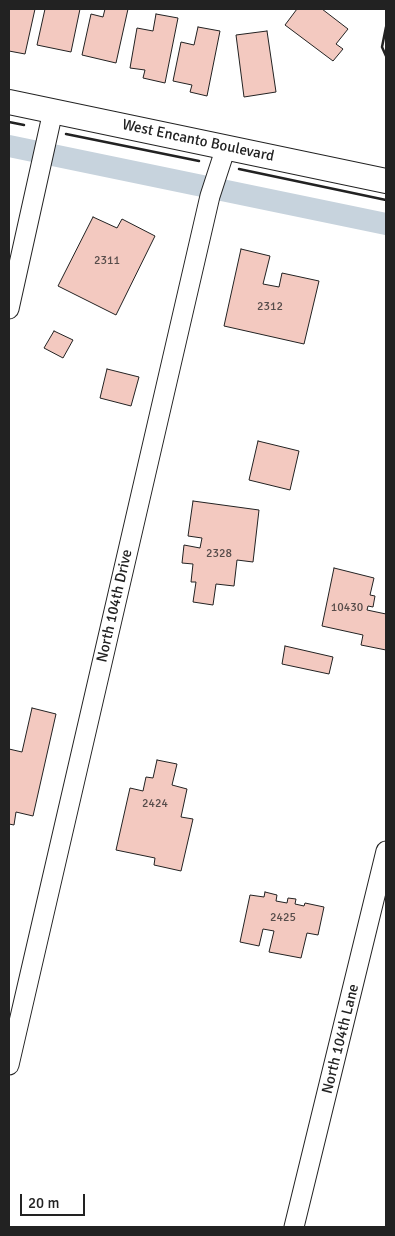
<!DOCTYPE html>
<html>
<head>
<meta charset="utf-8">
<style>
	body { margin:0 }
	#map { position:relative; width:395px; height:1236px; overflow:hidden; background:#fff; font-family:Signika,sans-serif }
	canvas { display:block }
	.frame { position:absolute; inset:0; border:10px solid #222; pointer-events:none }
	.scale { position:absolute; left:20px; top:1194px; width:65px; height:22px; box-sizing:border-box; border:2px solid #222; border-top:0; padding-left:6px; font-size:15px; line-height:18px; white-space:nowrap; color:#222; -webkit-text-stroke:4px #fff; paint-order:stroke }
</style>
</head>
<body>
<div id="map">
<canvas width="395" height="1236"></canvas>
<div class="frame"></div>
<div class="scale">20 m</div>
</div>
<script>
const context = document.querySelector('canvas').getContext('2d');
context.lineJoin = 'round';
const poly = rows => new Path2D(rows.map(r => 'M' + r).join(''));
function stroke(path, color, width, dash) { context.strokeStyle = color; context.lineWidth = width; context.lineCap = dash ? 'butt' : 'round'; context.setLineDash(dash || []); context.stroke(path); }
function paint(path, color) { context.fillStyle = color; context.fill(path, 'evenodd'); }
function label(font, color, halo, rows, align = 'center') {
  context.font = font + ' Signika,sans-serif'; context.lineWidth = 4; context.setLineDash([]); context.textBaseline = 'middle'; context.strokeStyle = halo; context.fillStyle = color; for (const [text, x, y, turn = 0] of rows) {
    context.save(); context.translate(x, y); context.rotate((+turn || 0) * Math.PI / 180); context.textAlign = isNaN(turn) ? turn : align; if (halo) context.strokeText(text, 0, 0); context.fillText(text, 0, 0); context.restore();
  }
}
stroke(poly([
	[9,146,386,224]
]), '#c7d3dd', 22);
const building = poly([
	[9,9,35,9,25,54,9,51,9,9],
	[45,9,80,9,71,52,37,45,45,9],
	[105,9,128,9,116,63,82,55,91,14,103,17,105,9],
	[297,9,322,9,348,29,336,44,343,49,333,61,285,25,297,9],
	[156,14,178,18,165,83,143,78,145,70,130,68,137,28,153,31,156,14],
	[198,27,220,31,207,96,190,92,192,85,173,81,181,42,194,45,198,27],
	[267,31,276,92,244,97,236,35,267,31],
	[93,217,117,228,122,219,155,236,116,315,58,286,93,217],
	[241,249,270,256,263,284,279,287,282,273,319,281,304,344,224,326,241,249],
	[54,331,73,340,63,358,44,348,54,331],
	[107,369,139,377,131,406,100,398,107,369],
	[258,441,299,451,290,490,249,480,258,441],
	[193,501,259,510,253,562,237,560,234,586,216,584,213,605,193,602,196,582,191,582,193,564,182,563,184,545,200,548,202,538,188,536,193,501],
	[334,568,374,578,370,595,375,596,373,607,368,606,367,610,386,614,386,650,361,645,363,635,322,626,334,568],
	[285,646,333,657,329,674,282,664,285,646],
	[32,708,56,714,33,816,16,812,14,825,9,824,9,749,22,752,32,708],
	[157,760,177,764,172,785,187,789,181,817,193,819,181,871,154,865,155,858,116,850,130,788,143,791,146,777,153,778,157,760],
	[265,892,277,895,276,901,287,903,288,898,296,899,295,904,304,906,305,903,324,907,318,935,307,933,301,958,269,952,274,931,263,929,259,946,240,942,250,895,264,897,265,892]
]);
paint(building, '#f3c9c0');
stroke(building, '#222', 1);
const minor = poly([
	[9,309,53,111],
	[9,1065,210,196,226,147],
	[294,1227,386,851]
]);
const tertiary = poly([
	[9,102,386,181]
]);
stroke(minor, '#222', 21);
stroke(tertiary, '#222', 26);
stroke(minor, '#fff', 19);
stroke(tertiary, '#fff', 24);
stroke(poly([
	[386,27,382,47,386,56],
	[9,122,24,125],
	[66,134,199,161],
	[239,169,386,200]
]), '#222', 2.5);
label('12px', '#564c4a', null, [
	["2311",107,261],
	["2312",270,307],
	["2328",219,554],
	["10430",347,608],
	["2424",155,804],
	["2425",283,918]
]);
label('15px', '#222', '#fff', [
	["West Encanto Boulevard",198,141,12],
	["North 104th Drive",115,606,-77],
	["North 104th Lane",341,1039,-76]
]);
</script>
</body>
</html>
